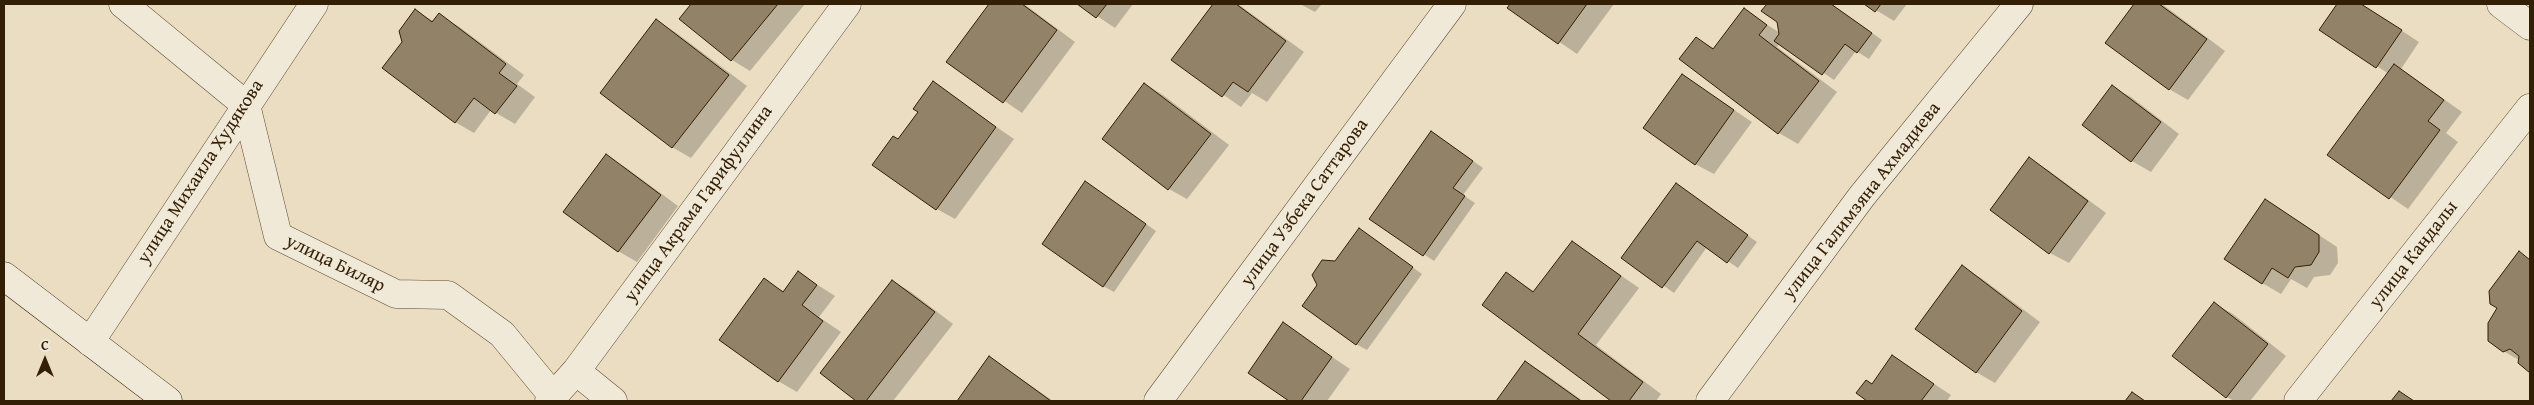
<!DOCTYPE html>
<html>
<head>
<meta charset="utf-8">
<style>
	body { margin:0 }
	#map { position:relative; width:2534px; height:405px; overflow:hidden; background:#eaddc1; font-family:"Gentium Book Plus",serif }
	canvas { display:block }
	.frame { position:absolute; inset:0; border:5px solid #321f06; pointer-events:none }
	.north { position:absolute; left:20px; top:335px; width:50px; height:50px; -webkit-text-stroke:4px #f1e9d7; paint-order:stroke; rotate:0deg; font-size:14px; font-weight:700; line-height:20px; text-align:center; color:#321f06 }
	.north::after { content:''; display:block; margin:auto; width:18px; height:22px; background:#321f06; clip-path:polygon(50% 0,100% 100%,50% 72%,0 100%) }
</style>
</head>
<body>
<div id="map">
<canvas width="2534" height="405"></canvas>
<div class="frame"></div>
<div class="north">С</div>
</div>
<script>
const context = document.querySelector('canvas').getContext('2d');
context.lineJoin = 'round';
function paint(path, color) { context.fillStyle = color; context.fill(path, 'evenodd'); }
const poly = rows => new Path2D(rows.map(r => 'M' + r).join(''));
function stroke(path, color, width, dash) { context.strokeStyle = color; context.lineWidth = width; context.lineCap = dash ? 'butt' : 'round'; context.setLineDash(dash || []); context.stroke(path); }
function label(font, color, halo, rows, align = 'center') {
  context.font = font + ' "Gentium Book Plus",serif'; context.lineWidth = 4; context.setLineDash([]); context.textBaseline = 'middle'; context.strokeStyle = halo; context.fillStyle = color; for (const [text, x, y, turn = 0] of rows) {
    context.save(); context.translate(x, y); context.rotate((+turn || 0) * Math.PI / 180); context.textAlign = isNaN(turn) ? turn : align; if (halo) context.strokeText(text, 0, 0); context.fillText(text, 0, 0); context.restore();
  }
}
paint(poly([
	[693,4,805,4,750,71,732,60,681,18],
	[991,4,1024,4,1075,42,1022,113,948,62],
	[1079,4,1133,4,1115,28],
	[1215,4,1238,4,1304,52,1267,102,1252,93,1241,107,1173,60],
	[1300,4,1322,4,1315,12],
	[1511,4,1614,4,1577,54,1508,7],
	[1768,4,1831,4,1882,40,1869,59,1856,51,1834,80,1780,43,1777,47,1837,92,1798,144,1779,133,1681,58,1696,38,1715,49,1744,10,1780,33,1778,22,1763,11],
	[1866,4,1907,4,1894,21],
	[2135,4,2162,4,2225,51,2188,100,2169,89,2106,42],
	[2339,4,2361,4,2419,42,2401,69,2462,112,2446,133,2458,142,2408,209,2329,155,2389,74,2321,30],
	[416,11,435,22,439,15,458,26,524,75,517,84,535,97,515,124,491,110,474,133,455,122,403,42],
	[657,21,675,32,747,86,691,158,672,147],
	[1682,75,1752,122,1714,174,1695,164],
	[933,83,1014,139,955,219,937,209,899,141,920,112],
	[1145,84,1163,95,1229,145,1187,199,1169,189],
	[2112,87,2131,97,2179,134,2151,172,2132,161,2084,125],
	[1442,139,1483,168,1463,195,1475,203,1434,261,1371,219],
	[606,156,625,167,678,206,637,262,618,251],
	[2029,159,2048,170,2106,213,2069,263,2050,253,1992,210],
	[1676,184,1757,242,1738,268,1707,247,1674,293,1622,257],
	[1096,189,1156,231,1114,292,1103,286],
	[2266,200,2337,247,2338,263,2330,275,2314,277,2307,288,2291,279,2281,294,2262,283],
	[1369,236,1422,274,1367,350,1356,344,1335,262],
	[1573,242,1639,288,1596,345,1661,394,1656,401,1613,401,1483,305,1507,274,1535,292],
	[2519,253,2530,259,2530,371,2519,363,2519,360,2503,351,2499,308],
	[1962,267,1981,278,2040,322,1995,383,1976,372],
	[799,273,835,296,819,317,841,332,797,392,778,381,764,280,785,292],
	[893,281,911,292,953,324,893,401,858,401,822,373],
	[2215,304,2233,314,2286,356,2250,401,2234,401,2227,397],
	[1283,324,1350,369,1327,401,1292,401,1249,372],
	[1893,357,1951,395,1947,401,1870,401,1858,393,1873,385],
	[989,358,1007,369,1053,401,958,401],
	[1526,363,1544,373,1583,401,1498,401]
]), '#0003');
const building = poly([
	[691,4,778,4,731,61,679,19,691,4],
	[989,4,1022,4,1057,30,1003,103,946,62,989,4],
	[1077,4,1107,4,1096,18,1077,4],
	[1213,4,1236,4,1286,41,1248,92,1233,82,1222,97,1171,60,1213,4],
	[1510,4,1587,4,1558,44,1507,8,1510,4],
	[1767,4,1831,4,1872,33,1857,53,1845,44,1822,75,1774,41,1779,34,1777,22,1761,11,1767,4],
	[1864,4,1881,4,1875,12,1864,4],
	[2134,4,2159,4,2207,39,2169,90,2105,43,2134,4],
	[2337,4,2361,4,2402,30,2376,68,2319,30,2337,4],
	[1744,8,1767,25,1759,35,1819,81,1778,134,1679,59,1696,37,1713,49,1744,8],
	[415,9,432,22,439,13,506,64,499,73,517,86,495,114,474,98,455,123,382,68,402,42,399,31,415,9],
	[656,19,729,75,672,148,600,93,656,19],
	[2394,64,2444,100,2428,121,2440,130,2389,199,2327,155,2394,64],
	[1682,74,1734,110,1695,165,1643,128,1682,74],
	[933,81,996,127,936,210,872,165,893,136,898,139,918,112,913,109,933,81],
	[1144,83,1211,134,1168,190,1102,139,1144,83],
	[2112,85,2161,122,2131,162,2082,125,2112,85],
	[1431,131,1473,161,1453,188,1465,196,1423,256,1369,219,1431,131],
	[606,154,661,195,618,252,563,212,606,154],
	[2029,157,2088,201,2049,254,1990,210,2029,157],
	[1085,181,1146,224,1103,287,1042,244,1085,181],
	[1676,183,1748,235,1727,263,1697,241,1662,288,1621,258,1676,183],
	[2265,199,2319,235,2319,252,2311,265,2295,267,2288,278,2272,268,2262,284,2224,259,2265,199],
	[1359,228,1413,267,1356,345,1302,306,1317,285,1312,275,1322,260,1335,261,1359,228],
	[1572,241,1621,276,1578,334,1643,382,1629,401,1611,401,1482,305,1506,272,1533,292,1572,241],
	[2519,251,2530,260,2530,373,2518,363,2519,356,2510,349,2503,352,2488,341,2488,323,2497,308,2490,304,2489,291,2519,251],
	[1962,265,2022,311,1976,373,1915,329,1962,265],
	[798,271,817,285,802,305,823,321,778,382,719,340,764,278,783,292,798,271],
	[892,280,935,312,866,401,856,401,820,373,892,280],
	[2214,302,2268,344,2226,398,2172,356,2214,302],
	[1283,322,1332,357,1301,401,1289,401,1248,373,1283,322],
	[1892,355,1934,384,1921,401,1867,401,1856,393,1866,380,1872,384,1892,355],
	[989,356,1051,401,957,401,989,356],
	[1525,361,1581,401,1496,401,1525,361],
	[2399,391,2414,401,2391,401,2399,391],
	[2132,392,2145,401,2125,401,2132,392]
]);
paint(building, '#928267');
stroke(building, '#321f06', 1);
const minor = poly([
	[123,4,246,105,278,236,396,294,448,295,502,334,553,396],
	[2501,4,2530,26],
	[90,342,314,4],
	[576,371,613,401],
	[549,401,576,371,847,4],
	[1158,401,1452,4],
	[1710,401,1862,196,2019,4],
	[2298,401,2530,108]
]);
const secondary = poly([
	[4,276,168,401]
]);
stroke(minor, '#604e35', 29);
stroke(secondary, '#321f06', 29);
stroke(minor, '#f1e9d7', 28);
stroke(secondary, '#f1e9d7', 28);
label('19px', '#321f06', '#f1e9d7', [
	["улица Михаила Худякова",201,172,-57],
	["улица Галимзяна Ахмадиева",1862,201,-52],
	["улица Узбека Саттарова",1305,203,-54],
	["улица Акрама Гарифуллина",699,204,-54],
	["улица Кандалы",2414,255,-52],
	["улица Биляр",335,264,26]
]);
</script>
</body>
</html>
